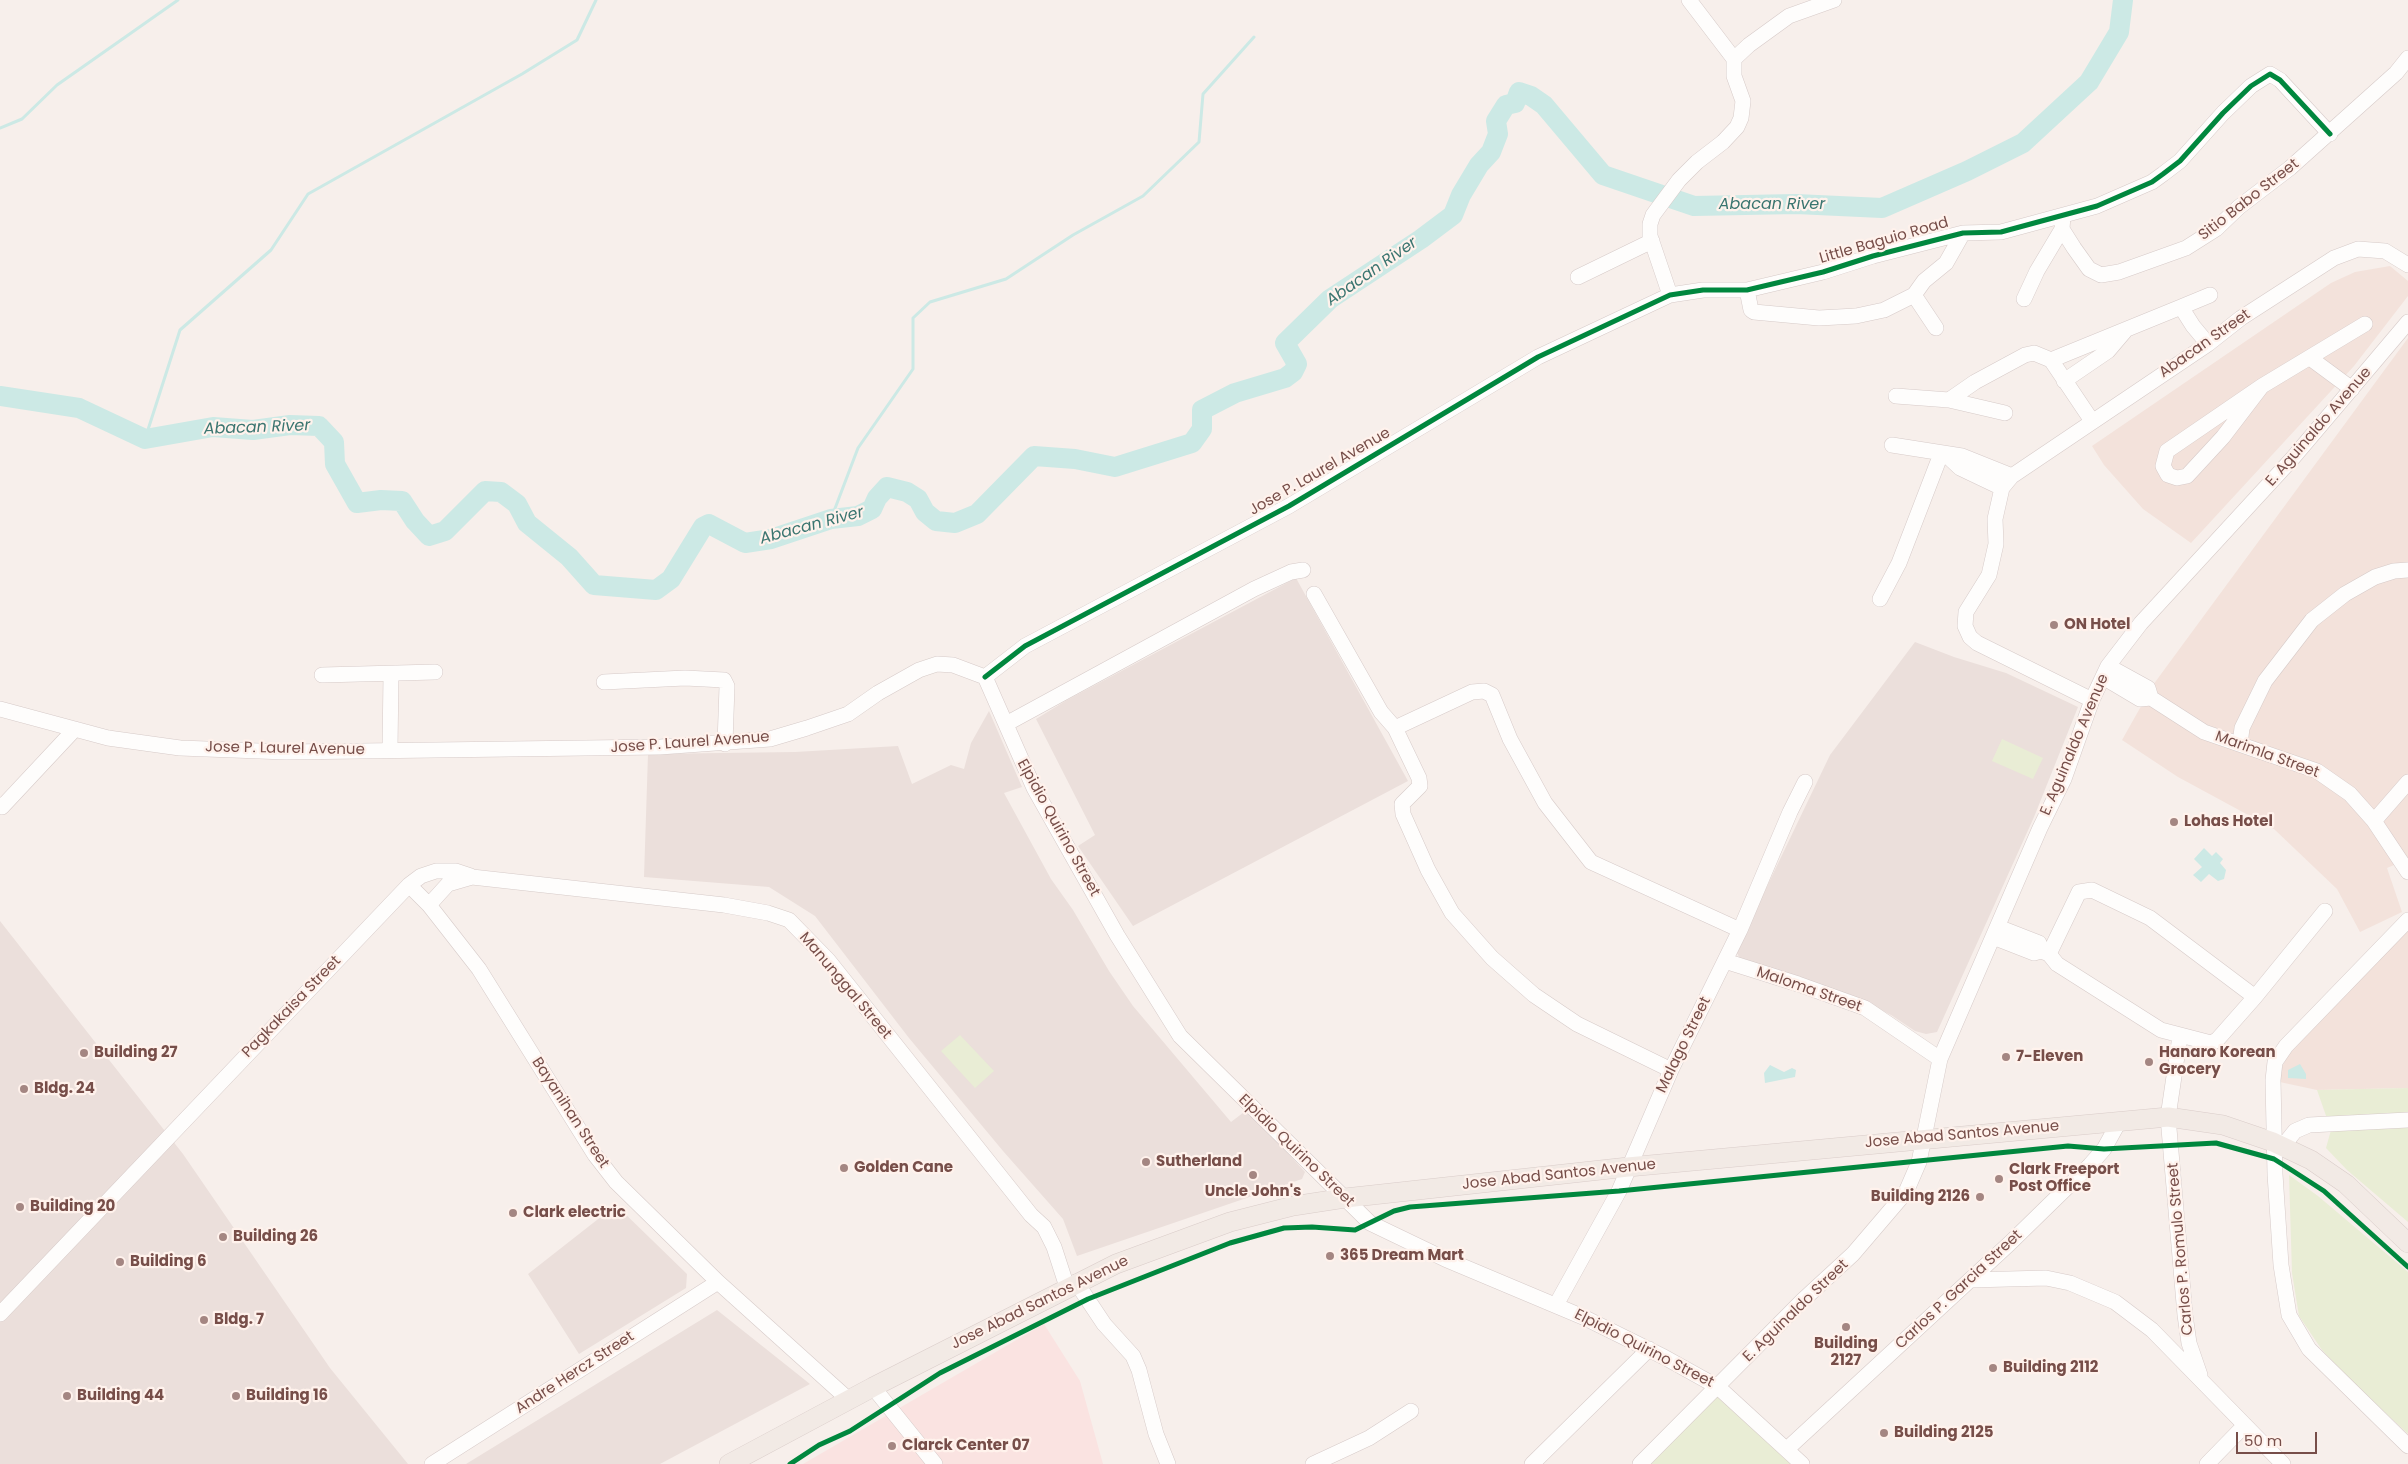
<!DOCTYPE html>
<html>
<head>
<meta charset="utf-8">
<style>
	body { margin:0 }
	#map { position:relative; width:2408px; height:1464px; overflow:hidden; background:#f7efeb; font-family:Poppins,sans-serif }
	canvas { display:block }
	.scale { position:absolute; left:2236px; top:1432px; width:81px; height:22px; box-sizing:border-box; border:2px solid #774e49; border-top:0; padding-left:6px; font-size:15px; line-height:18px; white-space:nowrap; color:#774e49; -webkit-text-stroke:4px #fff2ec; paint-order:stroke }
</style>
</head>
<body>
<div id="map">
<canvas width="2408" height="1464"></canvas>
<div class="scale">50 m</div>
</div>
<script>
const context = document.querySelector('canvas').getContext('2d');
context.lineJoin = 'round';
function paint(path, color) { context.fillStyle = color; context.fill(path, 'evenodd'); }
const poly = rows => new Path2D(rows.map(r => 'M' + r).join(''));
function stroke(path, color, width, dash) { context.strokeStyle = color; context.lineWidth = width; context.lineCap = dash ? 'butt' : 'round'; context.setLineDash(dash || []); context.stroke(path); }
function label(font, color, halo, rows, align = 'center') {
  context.font = font + ' Poppins,sans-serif'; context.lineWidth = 4.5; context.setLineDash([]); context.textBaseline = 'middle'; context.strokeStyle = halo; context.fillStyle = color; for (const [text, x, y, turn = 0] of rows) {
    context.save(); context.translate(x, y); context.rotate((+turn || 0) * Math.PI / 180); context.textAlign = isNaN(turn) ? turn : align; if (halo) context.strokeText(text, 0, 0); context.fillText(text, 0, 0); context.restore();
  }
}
paint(poly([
	[2390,266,2408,281,2408,296,2354,366,2191,543,2143,509,2104,465,2092,446,2331,283,2355,272],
	[2408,338,2408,859,2387,868,2402,912,2360,932,2337,889,2274,829,2178,777,2122,740,2153,685],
	[2408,930,2408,1088,2317,1090,2275,1081,2288,1055]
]), '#f3e2db');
paint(poly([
	[1044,1324,1080,1381,1103,1464,803,1464]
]), '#fae3e1');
paint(poly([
	[1296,578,1408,781,1133,926,1078,846,1095,835,1036,719,1067,700],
	[1915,642,1954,657,2006,673,2078,707,2034,817,1937,1032,1926,1034,1915,1031,1891,1015,1850,995,1741,961,1736,951,1830,755],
	[989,711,1022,787,1004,793,1051,879,1073,910,1109,971,1133,1006,1231,1122,1248,1109,1305,1172,1302,1179,1077,1256,1063,1219,1003,1151,909,1038,815,916,769,887,644,877,648,754,795,752,898,746,912,784,951,765,964,769,971,743],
	[0,921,183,1154,330,1368,408,1464,0,1464],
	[616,1205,687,1274,686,1288,579,1354,528,1274],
	[717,1310,810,1384,660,1464,466,1464]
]), '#ebdfdb');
paint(poly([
	[2002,739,2043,758,2033,779,1992,761],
	[960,1035,994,1071,975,1088,941,1051],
	[2408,1088,2408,1222,2347,1170,2326,1148,2331,1130,2317,1090],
	[2289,1175,2318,1196,2408,1272,2408,1434,2349,1379,2322,1350,2299,1316,2292,1273],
	[1721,1391,1793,1464,1646,1464]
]), '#e9edd5');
paint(poly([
	[2204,848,2212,856,2216,852,2223,859,2220,863,2226,870,2224,879,2218,881,2209,874,2201,882,2193,875,2202,867,2194,859],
	[2300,1064,2306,1074,2306,1079,2288,1078,2288,1070],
	[1770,1065,1784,1072,1792,1068,1796,1070,1795,1077,1765,1083,1764,1073]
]), '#cce9e5');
stroke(poly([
	[0,128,22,119,57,85,178,0],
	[145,439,180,330,271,250,308,194,522,74,577,40,596,0],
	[831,519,858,448,913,369,913,318,930,302,1006,279,1073,235,1143,196,1199,142,1203,94,1254,37]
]), '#cce9e5', 3);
stroke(poly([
	[0,396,79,408,145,439,213,427,253,430,290,425,319,426,334,442,335,464,357,503,381,500,402,501,415,521,429,536,445,531,485,491,501,492,517,504,527,523,569,557,594,585,656,590,671,579,703,527,709,524,745,543,771,539,831,519,858,516,872,509,877,498,887,487,907,492,918,499,925,512,936,521,955,523,977,514,1034,456,1075,459,1115,467,1192,443,1202,429,1202,410,1235,393,1285,378,1293,372,1297,364,1285,343,1330,299,1421,239,1453,215,1461,195,1479,165,1491,152,1498,134,1496,121,1506,105,1515,103,1519,92,1531,96,1544,105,1603,175,1694,206,1796,204,1882,208,1967,171,2023,143,2089,82,2119,32,2123,0]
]), '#cce9e5', 20);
const minor = poly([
	[1689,0,1734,59],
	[2063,216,2062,229,2074,248,2089,269,2101,275,2119,272,2186,248,2216,229,2239,207,2290,168,2396,73,2408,58],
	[1578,277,1652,241],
	[1747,290,1751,310,1754,312,1819,318,1856,316,1884,310,1914,295,1924,281,1946,263,1963,233],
	[1670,295,1650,236,1650,224,1653,215,1679,180,1697,162,1723,142,1737,127,1741,118,1743,101,1734,76,1734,59,1749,45,1789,16,1834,0],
	[1914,295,1936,328],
	[2024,299,2037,271,2062,229],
	[2181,307,2210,295],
	[2310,358,2352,389],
	[2051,360,2181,307,2193,326,2208,344],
	[2064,381,2108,351,2125,331],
	[2262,386,2223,437,2187,476,2177,478,2168,475,2163,466,2167,451,2262,386,2365,324],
	[1896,396,1949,400,1975,382,2025,355,2034,353,2051,360,2092,421],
	[1949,400,2005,413],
	[1892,445,1962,456,2012,476],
	[1946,455,1960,468,2002,488],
	[1314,594,1381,712,1395,728],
	[1880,599,1899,563,1941,454],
	[2108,666,2148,688,2151,698],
	[322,675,435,672],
	[985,677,1025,646,1289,506,1538,357,1670,295,1703,290,1747,290,1823,272,1873,256,1963,233,2001,232,2097,206,2152,182,2163,174,2180,161,2223,113,2251,86,2270,74,2280,80,2330,134],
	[985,677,1034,788,1117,935,1180,1036,1370,1223,1445,1259,1583,1317,1664,1357,1718,1387,1802,1464],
	[2103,677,2140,699,2151,698,2204,732,2317,771,2350,794,2374,821,2408,872],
	[604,682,685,678,724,680,727,686,725,744],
	[2092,700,1977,643,1970,637,1965,626,1966,612,1989,575,1996,544,1995,519,2002,488,2012,476,2208,344,2241,318,2334,258,2358,249,2385,251,2408,265],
	[0,709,108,738,180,748,286,752,660,747,770,739,807,728,848,714,878,693,919,670,937,664,953,665,985,677],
	[1006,724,1254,589,1291,572,1303,570],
	[2240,744,2242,728,2265,681,2312,620,2345,594,2375,577,2394,571,2408,570],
	[390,750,391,674],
	[0,805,2,807,75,729],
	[2374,821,2408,782],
	[409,885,421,876,436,871,456,871,471,876],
	[429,905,448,884,472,877,724,905,768,913,789,920,828,960,1031,1215,1044,1227,1054,1247,1067,1287],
	[2408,920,2286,1046,2275,1062,2273,1080,2275,1174,2281,1265,2289,1315,2309,1349,2408,1446],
	[1998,927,2039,943,2041,951],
	[1993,937,2034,953,2041,951,2049,954],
	[1725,961,1798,984,1865,1008,1940,1059],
	[2255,997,2150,918,2092,890,2079,892,2049,954,2057,964,2161,1030,2211,1043,2217,1040,2255,997,2325,911],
	[2180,1036,2168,1117,2185,1315,2189,1343,2200,1375],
	[1671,1070,1577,1024,1534,995,1492,958,1452,913,1428,870,1403,814,1402,804,1420,786,1419,778,1395,728,1472,692,1484,691,1492,695,1510,739,1545,803,1591,862,1740,930],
	[2283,1146,2295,1131,2309,1125,2408,1120],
	[1971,1280,2046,1278,2070,1283,2115,1302,2152,1330,2283,1464],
	[1076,1282,1104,1324,1133,1356,1139,1370,1156,1434,1168,1464],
	[1556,1305,1619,1191,1671,1070,1740,930,1790,812,1805,782],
	[0,1314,409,885,429,905,479,969,595,1155,616,1182,718,1282,849,1400],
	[873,1387,935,1464],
	[1787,1449,2009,1244,2090,1165,2104,1149,2120,1120],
	[432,1464,718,1282],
	[1313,1464,1369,1438,1411,1411],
	[1532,1464,1649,1349],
	[1640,1464,1803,1300,1853,1254,1906,1192,1919,1162,1940,1059,2040,828,2064,779,2092,700,2108,666,2141,623,2292,459,2408,322],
	[2207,1464,2245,1425]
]);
const major = poly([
	[729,1464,873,1387,1116,1264,1230,1222,1293,1206,1345,1198,1628,1167,2168,1117,2223,1125,2273,1142,2311,1160,2346,1184,2408,1243]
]);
stroke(minor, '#d6cac8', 16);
stroke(major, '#d9ccc9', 20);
stroke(minor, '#fefdfc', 15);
stroke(major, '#f2eae5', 19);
stroke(poly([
	[985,677,1025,646,1289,506,1538,357,1670,295,1703,290,1747,290,1823,272,1873,256,1963,233,2001,232,2097,206,2152,182,2163,174,2180,161,2223,113,2251,86,2270,74,2280,80,2330,134],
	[790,1464,819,1445,850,1431,940,1373,1088,1299,1230,1243,1284,1228,1312,1227,1355,1230,1394,1211,1410,1207,1619,1191,2068,1146,2104,1149,2216,1143,2274,1159,2293,1171,2324,1191,2408,1267]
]), '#00873e', 5);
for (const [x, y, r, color] of [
	[2054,625,5,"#a48682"],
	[2174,822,5,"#a48682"],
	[84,1053,5,"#a48682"],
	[2006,1057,5,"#a48682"],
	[2149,1062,5,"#a48682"],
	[24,1089,5,"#a48682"],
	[1146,1162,5,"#a48682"],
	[844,1168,5,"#a48682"],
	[1253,1175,5,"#a48682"],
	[1999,1179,5,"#a48682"],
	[1980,1197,5,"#a48682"],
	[20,1207,5,"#a48682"],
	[513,1213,5,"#a48682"],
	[223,1237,5,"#a48682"],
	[1330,1256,5,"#a48682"],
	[120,1262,5,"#a48682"],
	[204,1320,5,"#a48682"],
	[1846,1327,5,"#a48682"],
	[1993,1368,5,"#a48682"],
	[67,1396,5,"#a48682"],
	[236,1396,5,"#a48682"],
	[1884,1433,5,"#a48682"],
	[892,1446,5,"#a48682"]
]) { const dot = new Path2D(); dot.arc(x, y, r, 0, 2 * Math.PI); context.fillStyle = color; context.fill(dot); stroke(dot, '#fff2ec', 2); }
label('15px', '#774e49', '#fff2ec', [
	["Sitio Babo Street",2249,200,-38],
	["Little Baguio Road",1884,241,-16],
	["Abacan Street",2205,344,-35],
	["E. Aguinaldo Avenue",2319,427,-49],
	["Jose P. Laurel Avenue",1320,472,-30],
	["Jose P. Laurel Avenue",690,743,-4],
	["E. Aguinaldo Avenue",2075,745,-67],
	["Jose P. Laurel Avenue",285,749,1],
	["Marimla Street",2267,755,20],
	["Elpidio Quirino Street",1058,828,61],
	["Manunggal Street",845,986,50],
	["Maloma Street",1809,990,19],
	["Pagkakaisa Street",292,1007,-46],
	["Malago Street",1684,1045,-64],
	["Bayanihan Street",570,1113,57],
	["Jose Abad Santos Avenue",1962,1135,-5],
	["Elpidio Quirino Street",1296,1151,44],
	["Jose Abad Santos Avenue",1559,1175,-6],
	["Carlos P. Romulo Street",2181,1249,-95],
	["Carlos P. Garcia Street",1959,1290,-43],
	["Jose Abad Santos Avenue",1040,1303,-26],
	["E. Aguinaldo Street",1796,1311,-44],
	["Elpidio Quirino Street",1644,1349,27],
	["Andre Hercz Street",575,1373,-33]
]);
label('bold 15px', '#774e49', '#fff2ec', [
	["ON Hotel",2064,625],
	["Lohas Hotel",2184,822],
	["Building 27",94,1053],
	["Hanaro Korean",2159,1053],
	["Grocery",2159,1070],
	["7-Eleven",2016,1057],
	["Bldg. 24",34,1089],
	["Sutherland",1156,1162],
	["Golden Cane",854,1168],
	["Clark Freeport",2009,1170],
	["Post Office",2009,1187],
	["Uncle John's",1253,1192,"center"],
	["Building 2126",1970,1197,"right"],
	["Building 20",30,1207],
	["Clark electric",523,1213],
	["Building 26",233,1237],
	["365 Dream Mart",1340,1256],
	["Building 6",130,1262],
	["Bldg. 7",214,1320],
	["Building",1846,1344,"center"],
	["2127",1846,1361,"center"],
	["Building 2112",2003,1368],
	["Building 44",77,1396],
	["Building 16",246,1396],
	["Building 2125",1894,1433],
	["Clarck Center 07",902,1446]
], 'left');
label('italic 16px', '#3a7570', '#fff2ec', [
	["Abacan River",1772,205],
	["Abacan River",1372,272,-35],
	["Abacan River",257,428,-2],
	["Abacan River",812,526,-15]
]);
</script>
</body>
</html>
